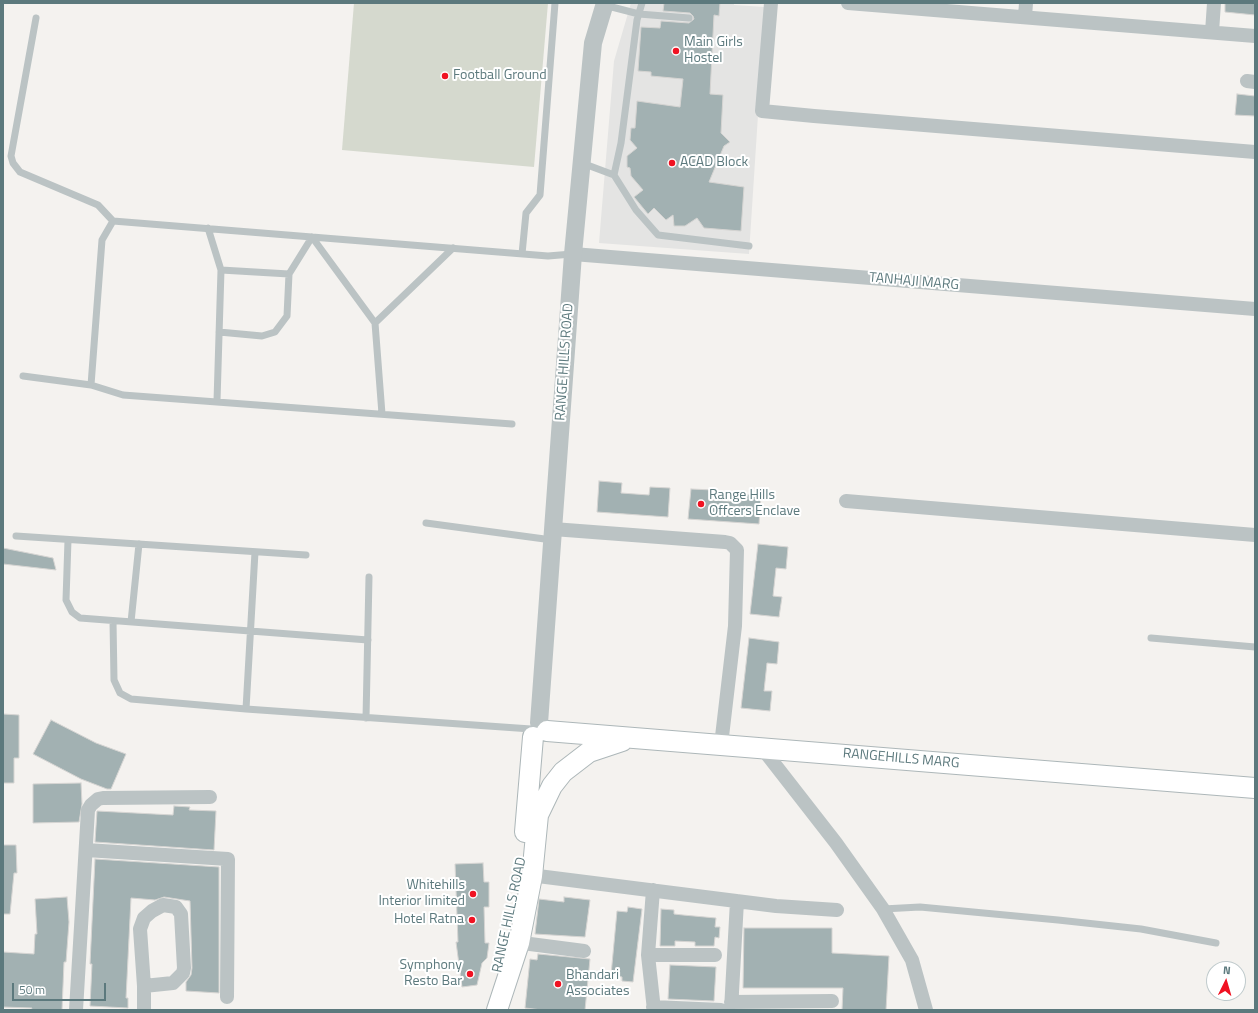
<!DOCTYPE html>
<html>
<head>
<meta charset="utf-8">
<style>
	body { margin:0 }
	#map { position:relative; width:1258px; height:1013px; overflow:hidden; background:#f4f2ef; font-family:"Titillium Web",sans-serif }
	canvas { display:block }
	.frame { position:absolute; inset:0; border:4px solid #5c797d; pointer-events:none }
	.north { position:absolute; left:1206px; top:961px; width:40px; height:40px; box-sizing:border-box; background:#fff; border:1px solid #bec9cb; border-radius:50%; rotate:5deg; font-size:11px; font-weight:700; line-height:16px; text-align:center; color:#5c797d }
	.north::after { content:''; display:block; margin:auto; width:14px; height:18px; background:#f01222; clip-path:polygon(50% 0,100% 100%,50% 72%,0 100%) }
	.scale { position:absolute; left:12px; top:983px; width:94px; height:18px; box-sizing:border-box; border:2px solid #5c797d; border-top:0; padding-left:5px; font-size:12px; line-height:14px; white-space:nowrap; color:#5c797d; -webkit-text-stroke:3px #fff; paint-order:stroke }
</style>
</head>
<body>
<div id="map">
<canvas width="1258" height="1013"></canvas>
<div class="frame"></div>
<div class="north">N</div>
<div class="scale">50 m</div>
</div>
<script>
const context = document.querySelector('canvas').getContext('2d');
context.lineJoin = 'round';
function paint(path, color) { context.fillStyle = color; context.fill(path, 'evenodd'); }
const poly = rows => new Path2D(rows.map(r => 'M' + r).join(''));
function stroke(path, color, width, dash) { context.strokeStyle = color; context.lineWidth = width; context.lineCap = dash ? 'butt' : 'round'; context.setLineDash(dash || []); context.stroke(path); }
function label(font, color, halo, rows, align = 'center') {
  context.font = font + ' "Titillium Web",sans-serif'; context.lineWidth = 4; context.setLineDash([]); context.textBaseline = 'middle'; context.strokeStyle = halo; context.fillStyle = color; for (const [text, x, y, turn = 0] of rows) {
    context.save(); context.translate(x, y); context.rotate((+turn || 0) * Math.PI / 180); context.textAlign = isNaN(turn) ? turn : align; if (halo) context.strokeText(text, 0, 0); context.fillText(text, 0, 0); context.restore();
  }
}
paint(poly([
	[631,3,734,3,734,5,765,7,749,254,599,243,614,61]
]), '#e4e4e3');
paint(poly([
	[354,3,548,3,534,167,342,150]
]), '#d5d9ce');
const building = poly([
	[664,3,720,3,719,16,714,15,710,94,723,95,721,133,730,142,724,146,709,182,744,187,741,231,704,228,697,218,685,226,674,226,673,215,666,220,654,208,648,214,634,197,643,190,631,176,630,168,627,167,627,156,637,148,630,140,631,128,635,128,637,101,680,107,683,79,651,76,651,72,638,71,641,27,660,28,661,21,689,23,694,19,693,16,690,13,663,11,664,3],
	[1225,3,1255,3,1255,15,1225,12,1225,3],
	[1237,94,1255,96,1255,116,1235,115,1237,94],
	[599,481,622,483,621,493,649,495,650,487,670,488,668,517,597,512,599,481],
	[691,489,713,490,712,500,741,502,741,494,761,495,759,524,688,519,691,489],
	[758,544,788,547,786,569,776,568,773,596,782,597,779,617,750,614,758,544],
	[3,548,53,558,56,570,3,564,3,548],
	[749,638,779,642,777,664,767,663,764,691,772,691,770,711,741,708,749,638],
	[3,714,19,715,19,758,14,758,14,783,3,783,3,714],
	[51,720,96,743,126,754,111,789,107,789,81,779,33,754,51,720],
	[81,783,82,804,79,822,33,823,33,784,81,783],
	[174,806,190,807,189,810,216,811,214,850,95,842,97,811,173,815,174,806],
	[3,845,16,845,17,873,14,873,10,914,3,914,3,845],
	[95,859,219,867,219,993,186,991,186,982,191,975,192,968,190,901,164,897,155,900,131,898,126,998,128,998,128,1008,90,1006,92,964,90,964,95,859],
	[483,863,484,882,489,882,489,907,484,907,485,943,489,943,487,958,482,963,477,985,462,987,456,942,458,942,455,864,483,863],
	[67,897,69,922,66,962,64,962,62,1010,31,1010,32,1008,3,1007,3,952,34,954,35,934,37,934,35,899,67,897],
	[564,897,590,900,585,937,535,934,539,899,564,902,564,897],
	[628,907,642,909,633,982,622,981,622,977,611,975,617,911,627,912,628,907],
	[661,909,674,910,674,914,683,915,716,918,715,927,720,927,719,938,715,937,714,946,695,946,695,942,675,941,675,946,660,946,661,909],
	[744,928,832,928,832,953,889,956,886,1010,842,1010,843,988,743,988,744,928],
	[538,954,590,959,585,1010,542,1010,525,1008,530,959,537,960,538,954],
	[670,965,716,967,714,1001,668,999,670,965]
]);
paint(building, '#a2b1b2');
stroke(building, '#d5d4d2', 1);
const secondary = poly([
	[547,731,1255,788],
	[525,832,533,737],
	[497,1010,519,943,532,876,538,815,552,786,563,772,589,752,622,741]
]);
stroke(secondary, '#adb7b9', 22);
stroke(poly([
	[604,5,639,14,689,18],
	[36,18,11,156,13,163,20,172,98,205,113,221,548,256,572,254],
	[582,163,614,175,636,210,658,235,749,246],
	[614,175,621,143,637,20,642,3],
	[208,228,221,270,217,401],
	[522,254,526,213,540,195,555,3],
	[221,270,289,274,312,237,375,323,382,414],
	[375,323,453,248],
	[219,332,262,336,275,332,287,316,289,274],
	[23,376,91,385,123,395,512,424],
	[91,385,102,240,113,221],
	[426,523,552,540],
	[16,536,306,555],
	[68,540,66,600,72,612,80,618,368,640],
	[113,621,114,680,120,693,131,699,246,709,531,729],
	[131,622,139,544],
	[1151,638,1255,647],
	[246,709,255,552],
	[366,718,369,577],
	[883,909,920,907,1058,920,1141,929,1216,943]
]), '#bbc3c4', 7);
stroke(poly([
	[771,3,762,111,814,116,1255,152],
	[848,3,1255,36],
	[1025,17,1026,3],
	[1212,32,1214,3],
	[1247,81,1255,82],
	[573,254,1255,309],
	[846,501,1255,535],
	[553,529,725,542,730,543,737,550,735,626,721,745],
	[762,748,836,843,883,909,912,960,926,1010],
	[86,850,228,859,227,997],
	[522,874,776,906,837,910],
	[653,890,648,955,654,1010],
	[507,941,584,951],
	[648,955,715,955],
	[731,1002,832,1001],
	[653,1007,721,1010],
	[76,1010,88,810,91,805,98,799,103,798,210,797],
	[144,1010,144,986,140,929,144,918,152,911,163,905,176,907,181,914,184,968,183,973,173,983,144,986],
	[731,1010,737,901]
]), '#bbc3c4', 14);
stroke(poly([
	[539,723,573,254,593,43,605,3]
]), '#bbc3c4', 18);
stroke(secondary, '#fff', 20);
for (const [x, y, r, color] of [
	[676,51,4,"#f01222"],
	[445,76,4,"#f01222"],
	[672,163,4,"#f01222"],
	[701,504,4,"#f01222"],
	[473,894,4,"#f01222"],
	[472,920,4,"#f01222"],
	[470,974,4,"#f01222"],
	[558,984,4,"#f01222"]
]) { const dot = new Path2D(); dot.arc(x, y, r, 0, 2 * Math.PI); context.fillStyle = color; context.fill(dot); stroke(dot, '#fff', 1.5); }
label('14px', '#5c797d', '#fff', [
	["Main Girls",684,43],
	["Hostel",684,59],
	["Football Ground",453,76],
	["ACAD Block",680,163],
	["Range Hills",709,496],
	["Offcers Enclave",709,512],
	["Whitehills",465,886,"right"],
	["Interior limited",465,902,"right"],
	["Hotel Ratna",464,920,"right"],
	["Symphony",462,966,"right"],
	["Resto Bar",462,982,"right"],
	["Bhandari",566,976],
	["Associates",566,992]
], 'left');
label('14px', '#5c797d', '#fff', [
	["TANHAJI MARG",914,282,5],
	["RANGE HILLS ROAD",565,362,-86],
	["RANGEHILLS MARG",901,759,5],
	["RANGE HILLS ROAD",510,915,-78]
]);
</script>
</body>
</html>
